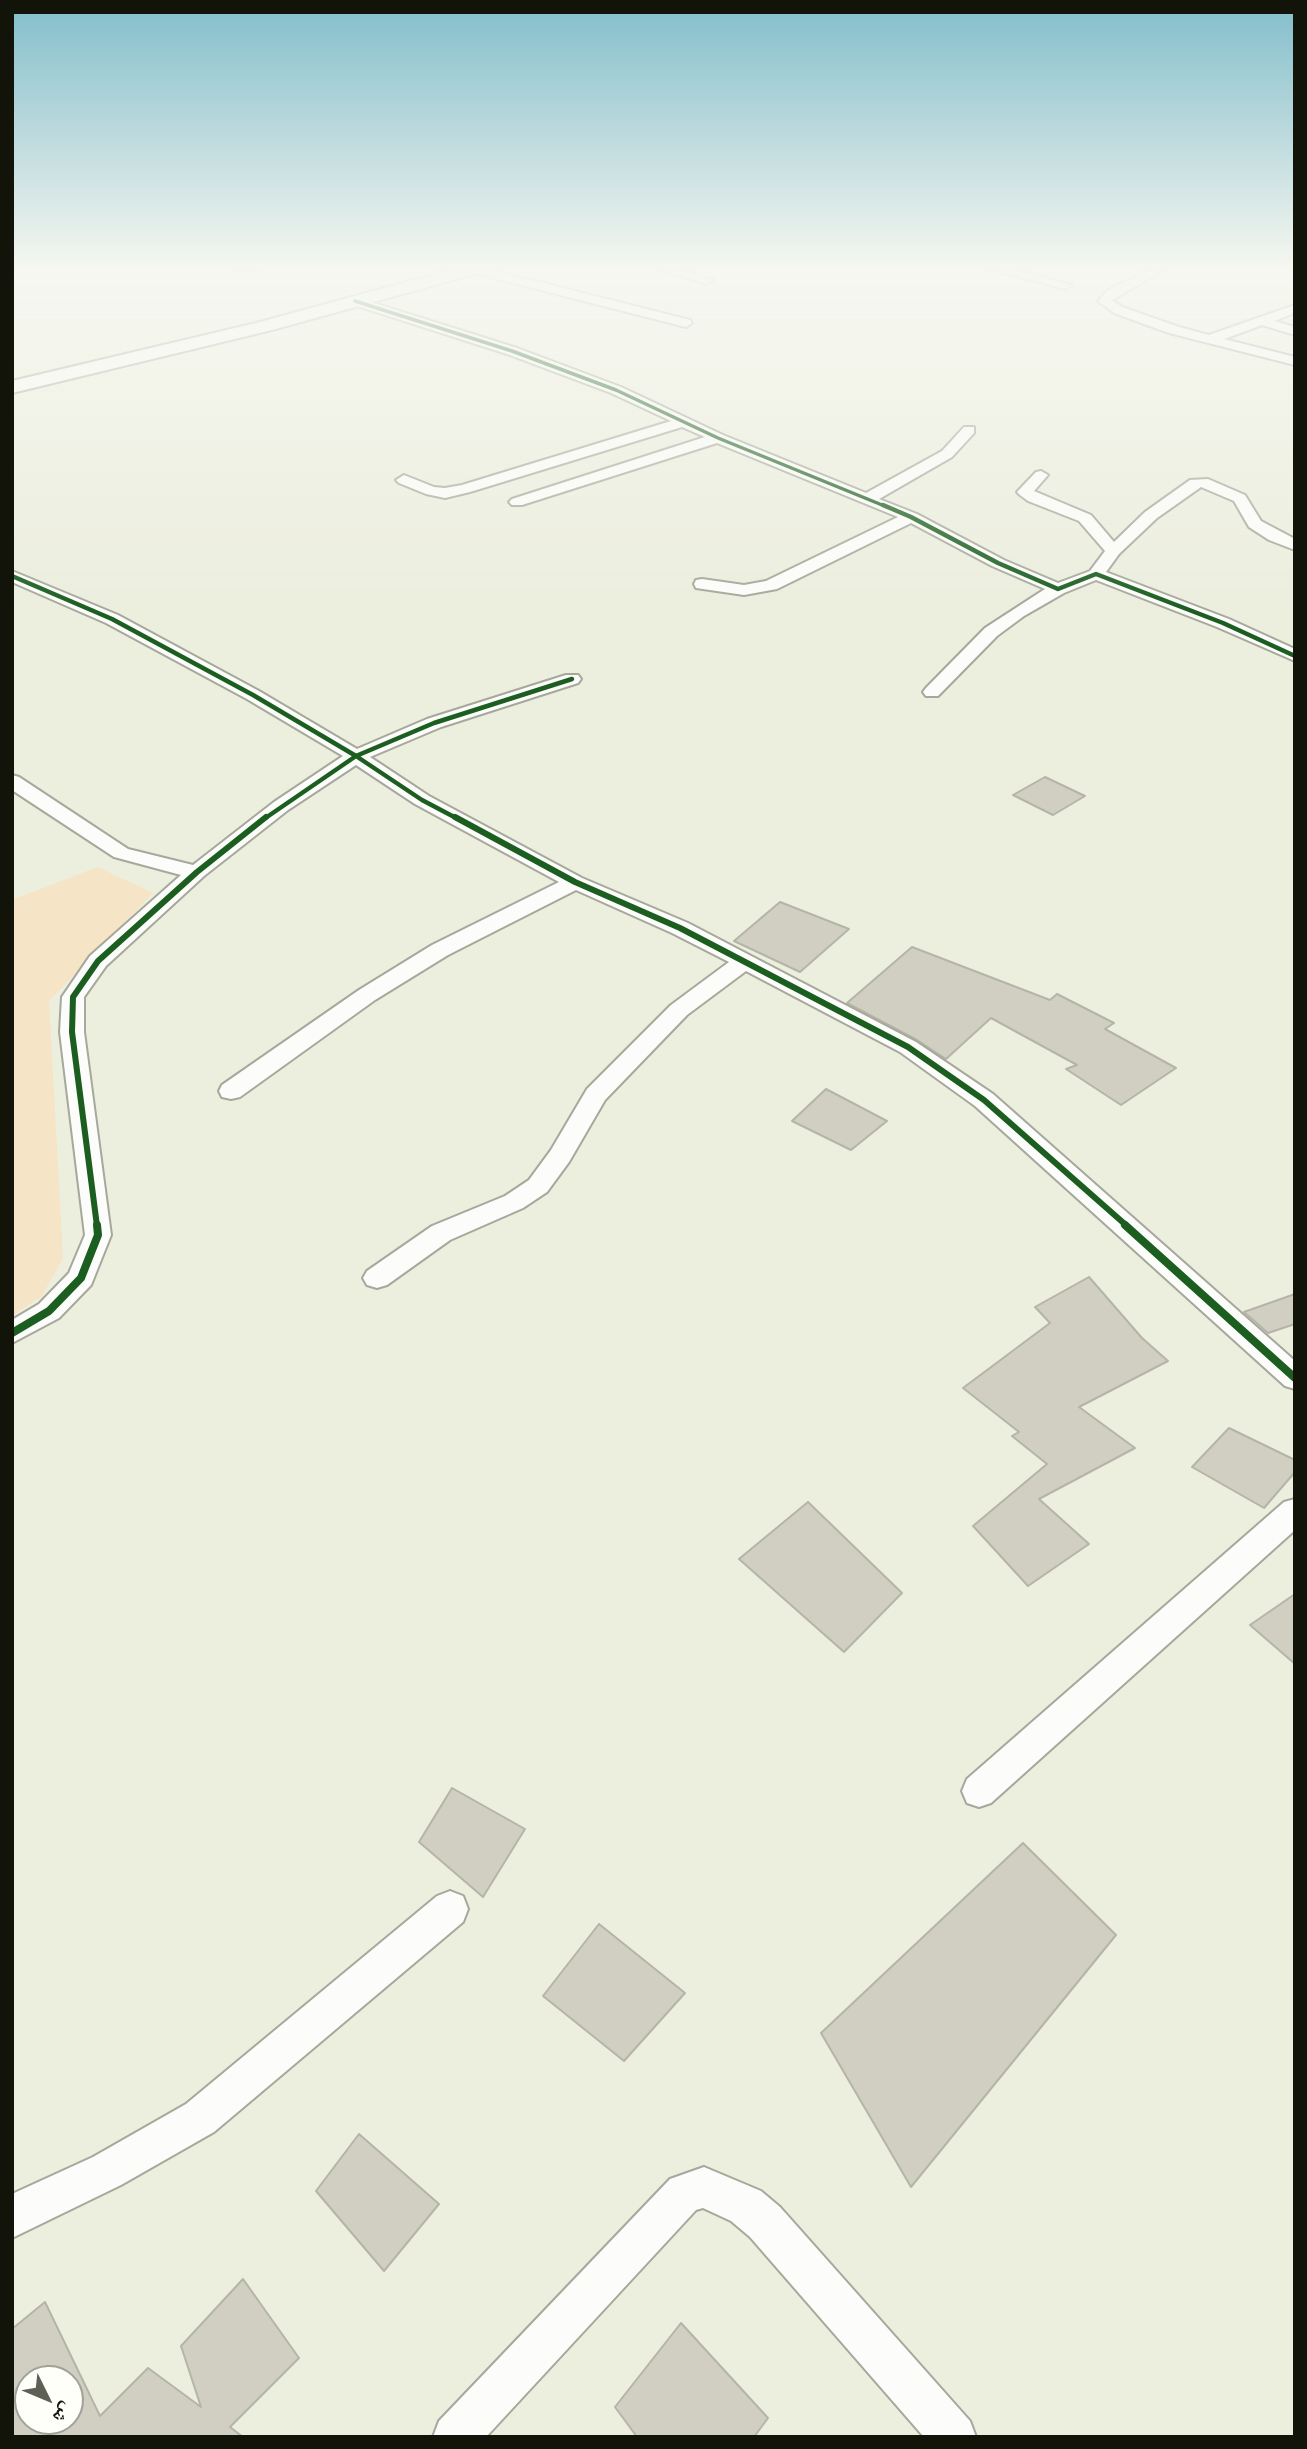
<!DOCTYPE html>
<html>
<head>
<meta charset="utf-8">
<style>
	body { margin:0 }
	#map { position:relative; width:1307px; height:2449px; overflow:hidden; background:#eceede; font-family:Karla,"Noto Naskh Arabic",sans-serif }
	canvas { display:block }
	.frame { position:absolute; inset:0; border:14px solid #121309; pointer-events:none }
	.north { position:absolute; left:14px; top:2365px; width:70px; height:70px; box-sizing:border-box; background:#fefff9; border:2px solid #a0a199; border-radius:50%; rotate:133deg; font-size:19px; font-weight:700; line-height:28px; text-align:center; color:#121309 }
	.north::after { content:''; display:block; margin:auto; width:24px; height:32px; background:#5e6054; clip-path:polygon(50% 0,100% 100%,50% 72%,0 100%) }
</style>
</head>
<body>
<div id="map">
<canvas width="1307" height="2449"></canvas>
<div class="frame"></div>
<div class="north">ش</div>
</div>
<script>
const context = document.querySelector('canvas').getContext('2d');
context.lineJoin = 'round';
function paint(path, color) { context.fillStyle = color; context.fill(path, 'evenodd'); }
const poly = rows => new Path2D(rows.map(r => 'M' + r).join(''));
function stroke(path, color, width, dash) { context.strokeStyle = color; context.lineWidth = width; context.lineCap = dash ? 'butt' : 'round'; context.setLineDash(dash || []); context.stroke(path); }
paint(poly([
	[98,867,153,893,49,1001,63,1258,42,1296,12,1316,12,900]
]), '#f6e4c6');
const building = poly([
	[1045,777,1085,796,1053,815,1013,795,1045,777],
	[780,902,849,929,800,972,734,941,780,902],
	[912,947,1050,1000,1057,994,1114,1023,1105,1029,1176,1068,1121,1105,1066,1069,1077,1065,991,1018,946,1059,917,1040,847,1003,912,947],
	[826,1089,887,1121,851,1150,792,1121,826,1089],
	[1089,1277,1142,1338,1168,1361,1079,1407,1135,1448,1039,1499,1089,1544,1028,1586,973,1526,1047,1464,1012,1436,1019,1432,963,1388,1050,1323,1035,1307,1089,1277],
	[1295,1294,1295,1324,1268,1333,1244,1312,1295,1294],
	[1229,1428,1295,1460,1295,1472,1264,1508,1192,1467,1229,1428],
	[808,1502,902,1593,844,1652,739,1559,808,1502],
	[1295,1594,1295,1664,1250,1625,1295,1594],
	[452,1788,525,1829,483,1897,419,1842,452,1788],
	[1023,1843,1116,1935,911,2187,821,2033,1023,1843],
	[599,1924,685,1993,624,2061,543,1996,599,1924],
	[359,2134,439,2204,384,2271,316,2191,359,2134],
	[243,2279,299,2358,230,2427,243,2437,12,2437,12,2329,45,2302,100,2416,148,2368,201,2407,181,2346,243,2279],
	[28,2379,70,2379,70,2421,28,2421,28,2379],
	[681,2323,768,2418,754,2437,637,2437,615,2407,681,2323]
]);
paint(building, '#d0cfc2');
stroke(building, '#b5b4a9', 2);
const street = poly([
	[229,267,262,267,256,271,235,271,229,267],
	[469,267,480,267,690,320,692,323,686,327,682,326,470,272,469,267],
	[653,267,672,267,713,280,707,284,653,267],
	[980,267,1002,267,1072,285,1066,289,980,267],
	[1154,267,1169,267,1112,300,1122,307,1179,327,1209,335,1295,305,1295,313,1274,321,1295,327,1295,335,1262,325,1224,339,1295,357,1295,365,1169,333,1114,313,1098,301,1108,290,1154,267],
	[355,297,517,348,621,387,723,435,866,493,942,451,964,427,974,427,974,433,952,457,879,499,917,514,1004,560,1058,583,1090,571,1105,551,1079,521,1028,501,1020,495,1017,492,1036,472,1041,471,1048,475,1034,491,1091,515,1114,542,1145,512,1190,480,1208,479,1245,495,1261,521,1295,539,1295,550,1269,540,1249,527,1234,501,1201,487,1157,518,1119,554,1106,572,1229,619,1295,649,1295,661,1217,627,1096,580,1064,593,1024,616,997,636,938,696,926,696,923,692,926,688,985,628,1045,589,992,566,911,523,777,589,744,595,696,588,694,584,696,580,702,579,744,585,766,581,898,517,717,443,522,505,512,505,509,502,512,499,705,437,682,427,470,492,445,498,426,494,399,483,396,480,404,475,434,487,445,488,462,485,671,421,611,393,507,354,351,304,349,301,355,297],
	[12,571,118,615,259,691,357,749,427,719,566,675,578,675,581,679,578,683,441,727,370,757,429,796,582,878,688,923,916,1042,993,1094,1295,1361,1295,1389,1285,1386,975,1106,900,1052,746,971,687,1015,605,1100,569,1162,547,1192,523,1208,450,1240,387,1285,377,1288,367,1285,363,1278,367,1271,432,1226,505,1196,529,1180,551,1150,587,1089,671,1005,729,962,672,933,576,890,448,955,375,1000,240,1097,231,1099,222,1097,219,1091,222,1085,359,990,432,945,559,882,415,804,356,765,288,810,204,876,106,966,84,997,84,1032,111,1235,91,1285,59,1318,12,1343,12,1320,39,1304,69,1273,85,1235,60,1032,62,997,90,956,181,875,114,857,12,790,12,775,19,777,128,849,193,865,274,802,343,756,247,699,106,623,12,582,12,571],
	[1295,1499,1295,1530,991,1803,979,1807,967,1803,962,1791,967,1779,1284,1502,1295,1499],
	[450,1891,463,1896,468,1909,463,1922,214,2132,121,2185,12,2238,12,2194,93,2157,186,2104,437,1896,450,1891],
	[704,2167,761,2191,780,2207,970,2421,976,2437,924,2437,750,2237,731,2221,703,2208,696,2210,486,2437,433,2437,439,2421,670,2179,704,2167]
]);
const secondary = poly([
	[461,267,489,267,486,271,272,330,12,393,12,381,260,322,461,267]
]);
stroke(street, '#a6a89b', 4);
stroke(secondary, '#a6a89b', 4);
paint(street, '#fcfcfa');
paint(secondary, '#fcfcfa');
stroke(poly([
	[355,301,512,351,616,390,718,438,887,507]
]), '#1b5e20', 3.5);
stroke(poly([
	[883,505,911,517,998,563,1058,589,1096,574,1223,623,1295,656],
	[12,576,112,619,253,695,356,756,422,800,458,819],
	[264,819,356,756,434,723,572,679]
]), '#1b5e20', 4.5);
stroke(poly([
	[455,817,575,882,680,928,908,1047,984,1100,1127,1226],
	[97,1226,72,1032,73,997,98,961,197,872,266,817]
]), '#1b5e20', 6);
stroke(poly([
	[1125,1225,1295,1378],
	[12,1333,49,1311,81,1278,98,1235,97,1225]
]), '#1b5e20', 8);
const sky = context.createLinearGradient(0, 0, 0, 610);
sky.addColorStop(0, '#82bdcb');
sky.addColorStop(0.44, '#f6f7f0');
sky.addColorStop(1, '#f6f7f000');
context.fillStyle = sky;
context.fillRect(0, 0, 1307, 610);
</script>
</body>
</html>
